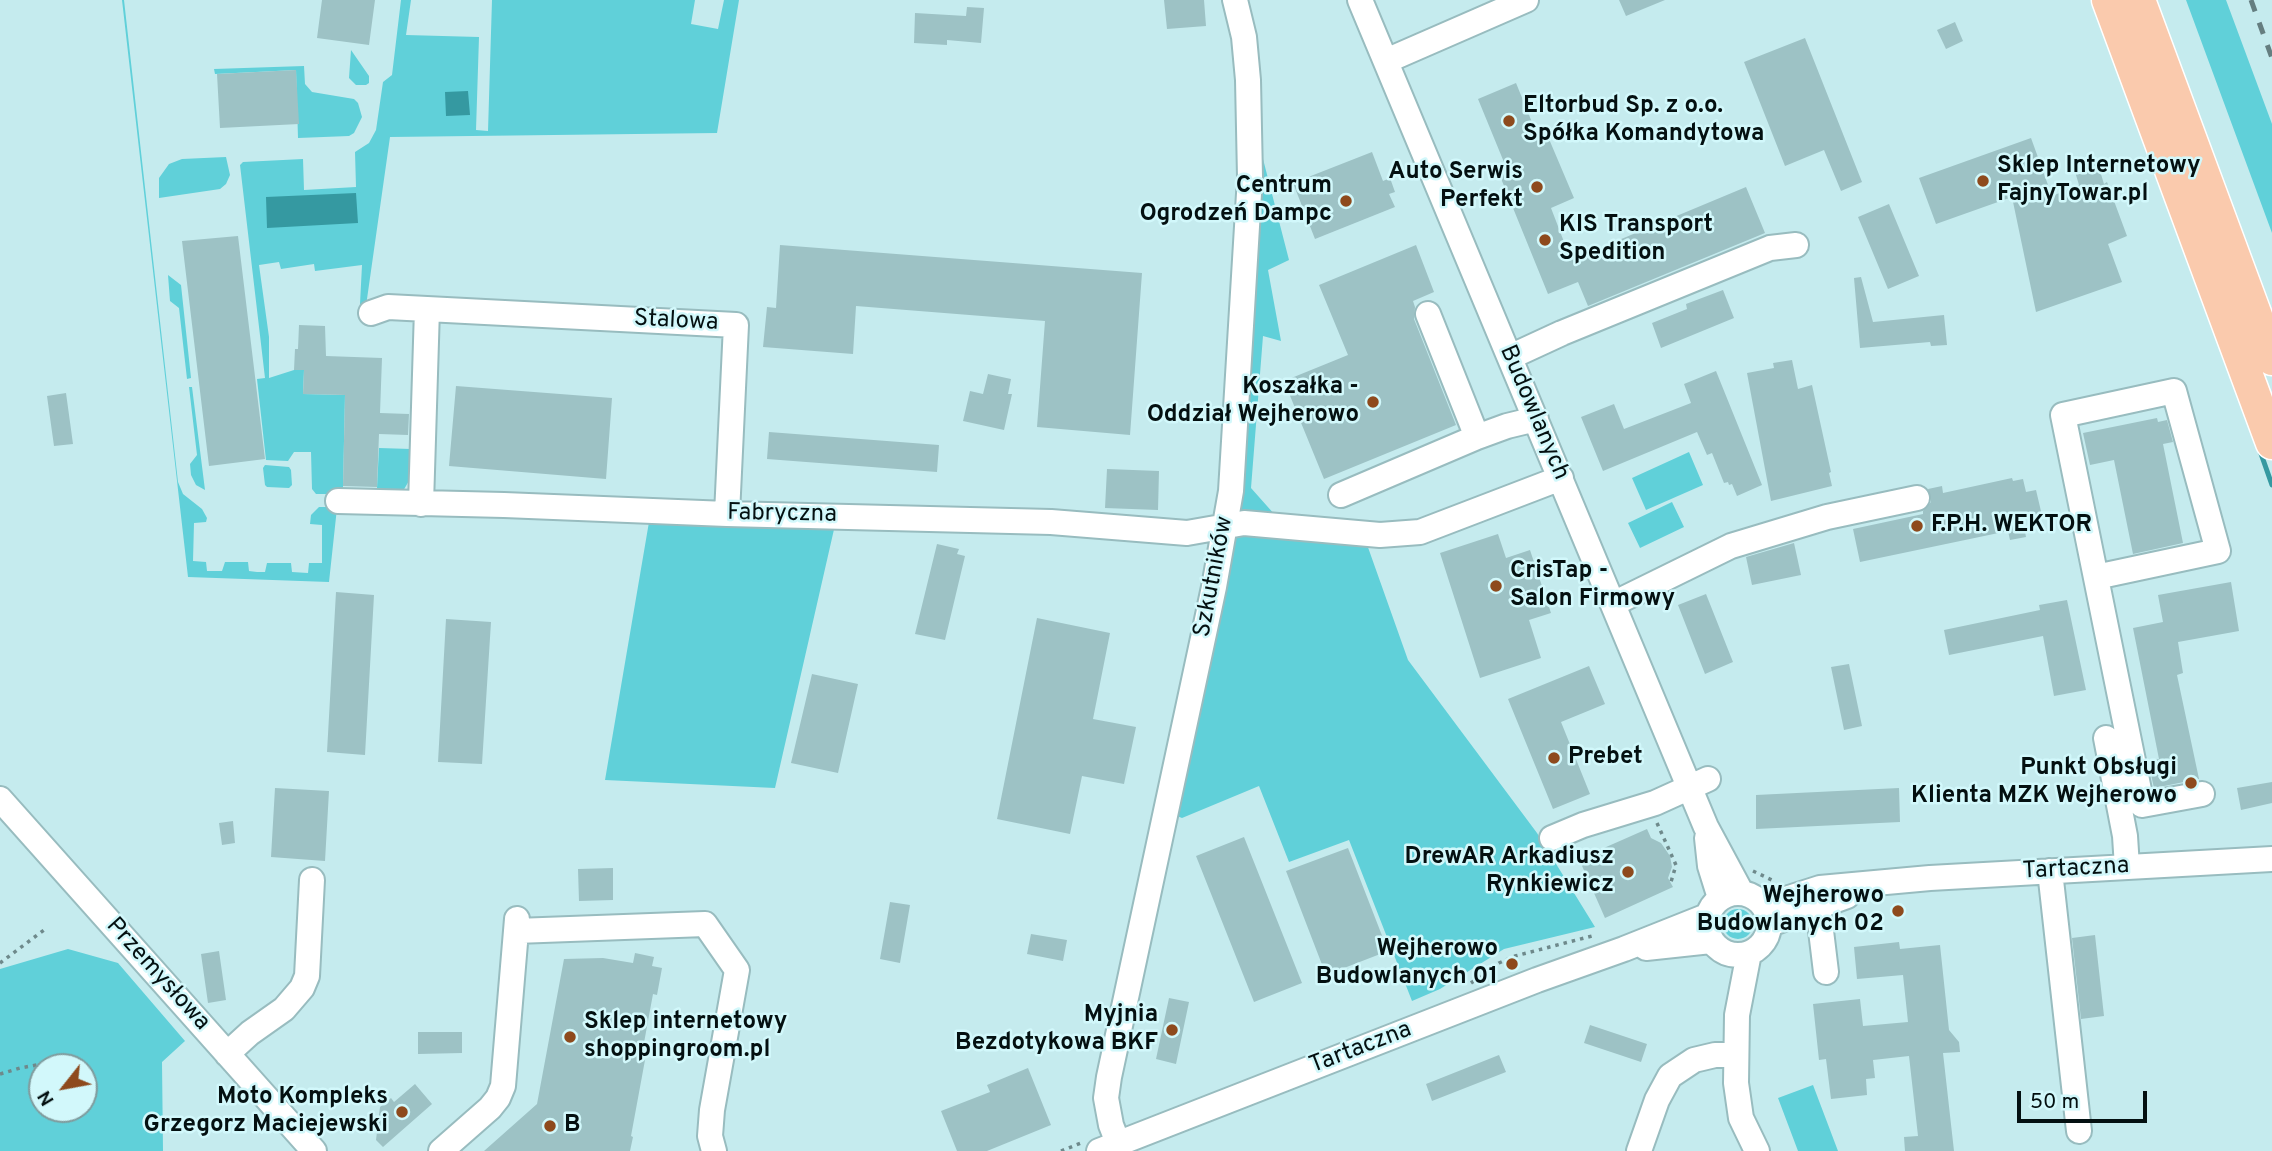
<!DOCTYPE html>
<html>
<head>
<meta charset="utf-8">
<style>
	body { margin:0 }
	#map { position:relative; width:2272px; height:1151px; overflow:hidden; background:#c5ebee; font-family:Overpass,sans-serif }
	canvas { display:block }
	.north { position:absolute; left:28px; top:1053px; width:70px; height:70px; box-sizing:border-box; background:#d2f8fb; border:2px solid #809b9d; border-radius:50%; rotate:239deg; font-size:19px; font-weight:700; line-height:28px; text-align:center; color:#041011 }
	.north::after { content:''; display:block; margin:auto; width:24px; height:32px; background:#8e4a1d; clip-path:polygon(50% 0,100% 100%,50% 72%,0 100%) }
	.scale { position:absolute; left:2017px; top:1091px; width:130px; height:32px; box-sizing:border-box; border:4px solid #041011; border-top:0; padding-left:9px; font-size:21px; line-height:24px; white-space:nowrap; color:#041011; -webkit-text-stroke:5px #d2f8fb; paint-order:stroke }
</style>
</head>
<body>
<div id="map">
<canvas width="2272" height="1151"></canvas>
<div class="north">N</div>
<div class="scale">50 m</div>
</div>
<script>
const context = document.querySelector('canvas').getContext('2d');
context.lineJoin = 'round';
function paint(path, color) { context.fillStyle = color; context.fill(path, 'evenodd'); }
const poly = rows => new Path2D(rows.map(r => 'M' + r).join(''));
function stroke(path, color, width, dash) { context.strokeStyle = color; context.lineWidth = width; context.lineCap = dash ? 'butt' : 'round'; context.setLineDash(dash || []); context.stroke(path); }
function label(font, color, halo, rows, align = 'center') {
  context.font = font + ' Overpass,sans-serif'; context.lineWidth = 5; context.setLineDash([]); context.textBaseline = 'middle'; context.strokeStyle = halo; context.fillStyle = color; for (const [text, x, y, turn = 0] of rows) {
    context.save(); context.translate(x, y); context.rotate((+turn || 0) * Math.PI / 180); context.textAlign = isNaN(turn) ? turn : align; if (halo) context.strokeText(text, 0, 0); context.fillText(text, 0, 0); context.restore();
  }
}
paint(poly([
	[122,0,124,0,178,482,183,494,202,509,207,518,206,522,194,523,193,561,206,562,207,571,222,571,225,562,248,562,249,571,257,572,265,572,267,563,291,563,292,572,308,573,309,563,322,563,322,525,310,524,311,515,319,507,333,507,337,508,329,582,188,577],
	[401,0,411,0,406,35,479,37,476,130,488,131,492,0,695,0,691,24,718,29,724,0,739,0,717,133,390,137,366,306,360,304,362,265,315,271,314,264,281,269,279,262,259,265,269,337,269,378,294,370,304,370,303,394,345,395,343,487,338,494,316,494,312,489,311,452,294,452,288,461,266,460,257,379,265,378,240,165,243,162,303,159,304,190,356,187,355,152,369,143,376,130,383,82,392,75],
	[2186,0,2226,0,2272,124,2272,233],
	[351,50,369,76,369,83,366,85,356,85,349,78],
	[304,66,305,84,312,92,354,99,358,103,362,117,354,133,349,136,298,138,296,70,215,74,214,69],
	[226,157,230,175,226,184,220,189,159,198,159,178,169,164,182,159],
	[1263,159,1289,260,1268,270,1281,341,1263,336,1251,488,1275,515,1359,522,1408,660,1537,833,1595,927,1504,949,1440,989,1412,1001,1349,840,1289,862,1259,786,1182,818,1172,814,1238,515],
	[168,275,181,285,191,378,187,379,179,308,170,301],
	[189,387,192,387,205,490,196,485,191,475,190,464,197,455],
	[379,448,411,449,410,479,399,498,373,500,372,488,377,488],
	[1689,452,1703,485,1646,510,1632,478],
	[265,465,289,467,291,470,292,485,289,488,267,487,265,485,263,468],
	[1672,502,1684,527,1640,548,1628,523],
	[649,522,835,525,775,788,605,780],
	'1723 924a15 15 0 1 1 30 0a15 15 0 1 1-30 0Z',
	[68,949,118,963,185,1041,162,1062,163,1151,0,1151,0,969],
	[42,1067,84,1067,84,1109,42,1109],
	[1813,1085,1838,1151,1798,1151,1778,1098]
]), '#60d0d9');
paint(poly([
	[468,91,470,115,446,116,445,92],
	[356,193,358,223,267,228,266,197]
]), '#3599a1');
stroke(poly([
	[2259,448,2272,485]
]), '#3599a1', 5);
paint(poly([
	[322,0,375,0,369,45,317,38],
	[1164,0,1204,0,1206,26,1167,29],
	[1619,0,1665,0,1626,16],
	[967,7,984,8,981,43,947,40,947,45,914,43,915,13,966,16],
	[1955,22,1963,41,1946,49,1937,30],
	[1805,38,1862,182,1841,191,1824,150,1785,166,1744,62],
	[296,70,299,124,220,128,217,74],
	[1516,83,1540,142,1549,139,1574,198,1551,208,1571,260,1746,187,1765,233,1588,306,1578,282,1548,294,1500,176,1508,172,1478,99],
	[2031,138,2052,196,2079,185,2073,165,2096,158,2104,184,2107,182,2127,236,2108,244,2122,282,2036,312,2012,197,1936,224,1919,178],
	[1372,152,1383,181,1390,178,1395,192,1389,194,1395,207,1315,239,1293,183],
	[1889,204,1919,276,1888,289,1858,217],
	[238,236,265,459,209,466,182,241],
	[780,245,1142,273,1130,435,1037,427,1045,321,856,306,853,354,763,347,767,307,776,308],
	[1416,245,1434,292,1413,301,1415,307,1414,319,1456,425,1324,479,1284,381,1348,355,1319,285],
	[1861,277,1873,322,1944,315,1947,345,1931,346,1930,342,1860,348,1854,278],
	[1723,290,1734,318,1661,348,1652,323,1687,309,1686,304],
	[299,325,325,326,326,356,382,358,380,413,409,414,408,435,379,434,377,487,343,486,345,395,303,394,304,370,294,370,295,349,298,349],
	[1792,360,1798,389,1812,385,1831,472,1829,473,1832,486,1771,501,1747,373,1774,368,1773,363],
	[1716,371,1762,485,1737,496,1732,484,1729,485,1728,482,1724,483,1712,453,1707,455,1697,432,1603,471,1581,417,1614,404,1624,429,1691,403,1684,384],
	[988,374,1011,379,1008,394,1012,394,1004,430,963,421,970,391,983,394],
	[456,386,612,398,606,479,449,466],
	[66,393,73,444,54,446,47,396],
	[2157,418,2158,422,2167,420,2173,442,2163,444,2183,543,2133,554,2114,460,2090,465,2083,433],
	[769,432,939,445,937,472,767,459],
	[1107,469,1159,471,1158,510,1105,508],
	[2012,478,2013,481,2023,479,2026,492,2036,490,2040,507,2042,516,2023,520,2026,537,2010,540,2008,531,1860,562,1853,529,1923,514,1923,511,1931,502,1928,489,1942,486,1943,493],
	[1498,534,1506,558,1530,550,1551,613,1529,620,1541,658,1480,678,1440,553],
	[1794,543,1801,575,1752,585,1746,557],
	[937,544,959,549,957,554,965,556,945,640,915,634],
	[2231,582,2239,631,2178,642,2183,673,2177,675,2199,779,2154,788,2148,761,2159,759,2133,628,2163,622,2158,595],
	[336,592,374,595,365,755,327,752],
	[1706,594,1733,662,1705,674,1678,605],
	[2067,600,2086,690,2054,696,2043,636,1949,655,1944,630,2040,610,2039,605],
	[1037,618,1110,633,1093,719,1136,727,1124,784,1082,776,1070,834,997,819],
	[446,619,491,622,482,764,438,762],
	[1849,664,1862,726,1844,730,1831,667],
	[1589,666,1605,704,1561,722,1590,794,1553,809,1508,699],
	[812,674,858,684,838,773,791,763],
	[2272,782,2272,803,2241,810,2237,788],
	[275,788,329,791,325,861,271,857],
	[1899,788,1900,822,1756,829,1756,795],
	[233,821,235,843,222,845,219,823],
	[1647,829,1651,838,1661,843,1670,856,1672,867,1668,878,1673,887,1605,918,1579,859],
	[1244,837,1302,983,1254,1002,1196,856],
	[1348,848,1388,951,1326,975,1286,871],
	[613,868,613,900,579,901,578,869],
	[890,902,910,905,900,963,880,959],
	[1031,934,1067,940,1063,961,1027,954],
	[2095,935,2104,1016,2081,1019,2072,938],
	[1899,942,1900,949,1940,945,1949,1030,1959,1042,1960,1052,1943,1053,1954,1151,1905,1151,1904,1137,1918,1136,1909,1056,1873,1060,1875,1078,1866,1079,1867,1095,1831,1099,1826,1059,1819,1060,1813,1004,1860,999,1863,1026,1908,1022,1903,975,1857,979,1854,947],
	[219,951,226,1000,208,1003,201,954],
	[635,953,654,957,652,966,662,968,657,995,653,994,641,1059,645,1060,631,1136,633,1137,630,1151,484,1151,537,1104,564,959,603,958,633,963],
	[1169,998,1189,1002,1176,1064,1156,1059],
	[1590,1025,1647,1044,1641,1062,1584,1043],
	[418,1032,462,1032,462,1053,418,1054],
	[1499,1055,1506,1072,1432,1101,1426,1084],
	[1028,1068,1051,1125,987,1151,957,1151,941,1111,990,1092,987,1085],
	[415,1084,432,1104,383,1147,376,1140,380,1107,391,1098,394,1102]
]), '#9dc2c5');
const minor = poly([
	[1360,0,1706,827,1741,892],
	[1386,61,1526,0],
	[371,313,388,307,427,309],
	[1510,357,1562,333,1770,248,1796,245],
	[1477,437,1507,426,1536,419],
	[1341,495,1477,437,1428,314],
	[338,501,504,505,727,514,1051,522,1187,533,1244,523,1380,535,1420,532,1561,478],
	[421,504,427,309,736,325,727,514],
	[2096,577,2218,551,2174,391,2063,415,2142,805,2202,794],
	[1613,604,1731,546,1827,517,1917,498],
	[2106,738,2125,836,2127,867],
	[0,799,314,1151],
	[1552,838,1583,825,1655,803,1708,779],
	[1707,838,1710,866,1720,898],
	[2050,871,2079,1131],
	'1707 924a31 31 0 1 1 62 0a31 31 0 1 1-62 0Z',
	[1764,906,1820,888,1930,878,2272,859],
	[1818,906,1826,972],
	[1770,924,1847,896],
	[516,931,705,924,737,970,712,1110,710,1136,714,1151],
	[1646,948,1711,941],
	[1749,953,1737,1015,1736,1083,1741,1118,1757,1151],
	[227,1054,250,1033,284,1009,302,988,307,976,312,880],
	[1118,1143,1111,1125,1106,1098,1109,1077,1214,587,1231,491,1250,177,1248,80,1244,37,1235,0],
	[441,1151,490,1108,498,1098,503,1086,517,919],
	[1099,1151,1537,980,1624,949,1707,916],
	[1639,1151,1657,1100,1670,1076,1694,1060,1715,1055,1736,1055]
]);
const major = poly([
	[2108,0,2272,443],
	[2139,0,2272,359]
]);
stroke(minor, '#98bcbf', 28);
stroke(major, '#fff', 35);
stroke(poly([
	[1657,823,1676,865,1671,882],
	[1753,871,1774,881],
	[0,963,44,930],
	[1471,983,1499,963,1515,956,1596,935],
	[0,1074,20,1068,76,1058],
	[1061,1151,1081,1143]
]), '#6e898b', 3.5, [3.5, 5]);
stroke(minor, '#fff', 24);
stroke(major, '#facaad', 32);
stroke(poly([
	[2251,0,2272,58]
]), '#657e80', 5, [12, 12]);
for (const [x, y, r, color] of [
	[1509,121,7,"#8e4a1d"],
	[1983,181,7,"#8e4a1d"],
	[1537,187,7,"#8e4a1d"],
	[1346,201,7,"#8e4a1d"],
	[1545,240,7,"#8e4a1d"],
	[1373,402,7,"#8e4a1d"],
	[1917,526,7,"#8e4a1d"],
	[1496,586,7,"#8e4a1d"],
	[1554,758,7,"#8e4a1d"],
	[2191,783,7,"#8e4a1d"],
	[1628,872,7,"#8e4a1d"],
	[1898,911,7,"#8e4a1d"],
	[1512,964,7,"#8e4a1d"],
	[1172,1030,7,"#8e4a1d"],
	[570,1037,7,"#8e4a1d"],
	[402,1112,7,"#8e4a1d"],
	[550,1126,7,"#8e4a1d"]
]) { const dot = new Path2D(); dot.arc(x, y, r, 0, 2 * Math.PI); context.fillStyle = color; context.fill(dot); stroke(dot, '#d2f8fb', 2.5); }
label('bold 24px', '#041011', '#d2f8fb', [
	["Eltorbud Sp. z o.o.",1523,107,"left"],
	["Spółka Komandytowa",1523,135,"left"],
	["Sklep Internetowy",1997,167,"left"],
	["FajnyTowar.pl",1997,195,"left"],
	["Auto Serwis",1523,173],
	["Perfekt",1523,201],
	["Centrum",1332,187],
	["Ogrodzeń Dampc",1332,215],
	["KIS Transport",1559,226,"left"],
	["Spedition",1559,254,"left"],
	["Koszałka -",1359,388],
	["Oddział Wejherowo",1359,416],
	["F.P.H. WEKTOR",1931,526,"left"],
	["CrisTap -",1510,572,"left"],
	["Salon Firmowy",1510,600,"left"],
	["Prebet",1568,758,"left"],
	["Punkt Obsługi",2177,769],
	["Klienta MZK Wejherowo",2177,797],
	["DrewAR Arkadiusz",1614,858],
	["Rynkiewicz",1614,886],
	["Wejherowo",1884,897],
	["Budowlanych 02",1884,925],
	["Wejherowo",1498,950],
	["Budowlanych 01",1498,978],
	["Myjnia",1158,1016],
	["Bezdotykowa BKF",1158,1044],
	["Sklep internetowy",584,1023,"left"],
	["shoppingroom.pl",584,1051,"left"],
	["Moto Kompleks",388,1098],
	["Grzegorz Maciejewski",388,1126],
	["B",564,1126,"left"]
], 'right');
label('24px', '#041011', '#d2f8fb', [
	["Stalowa",676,322,3],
	["Budowlanych",1533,413,67],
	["Fabryczna",782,515,1],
	["Szkutników",1215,577,-79],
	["Tartaczna",2076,870,-3],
	["Przemysłowa",157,975,48],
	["Tartaczna",1361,1049,-21]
]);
</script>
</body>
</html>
